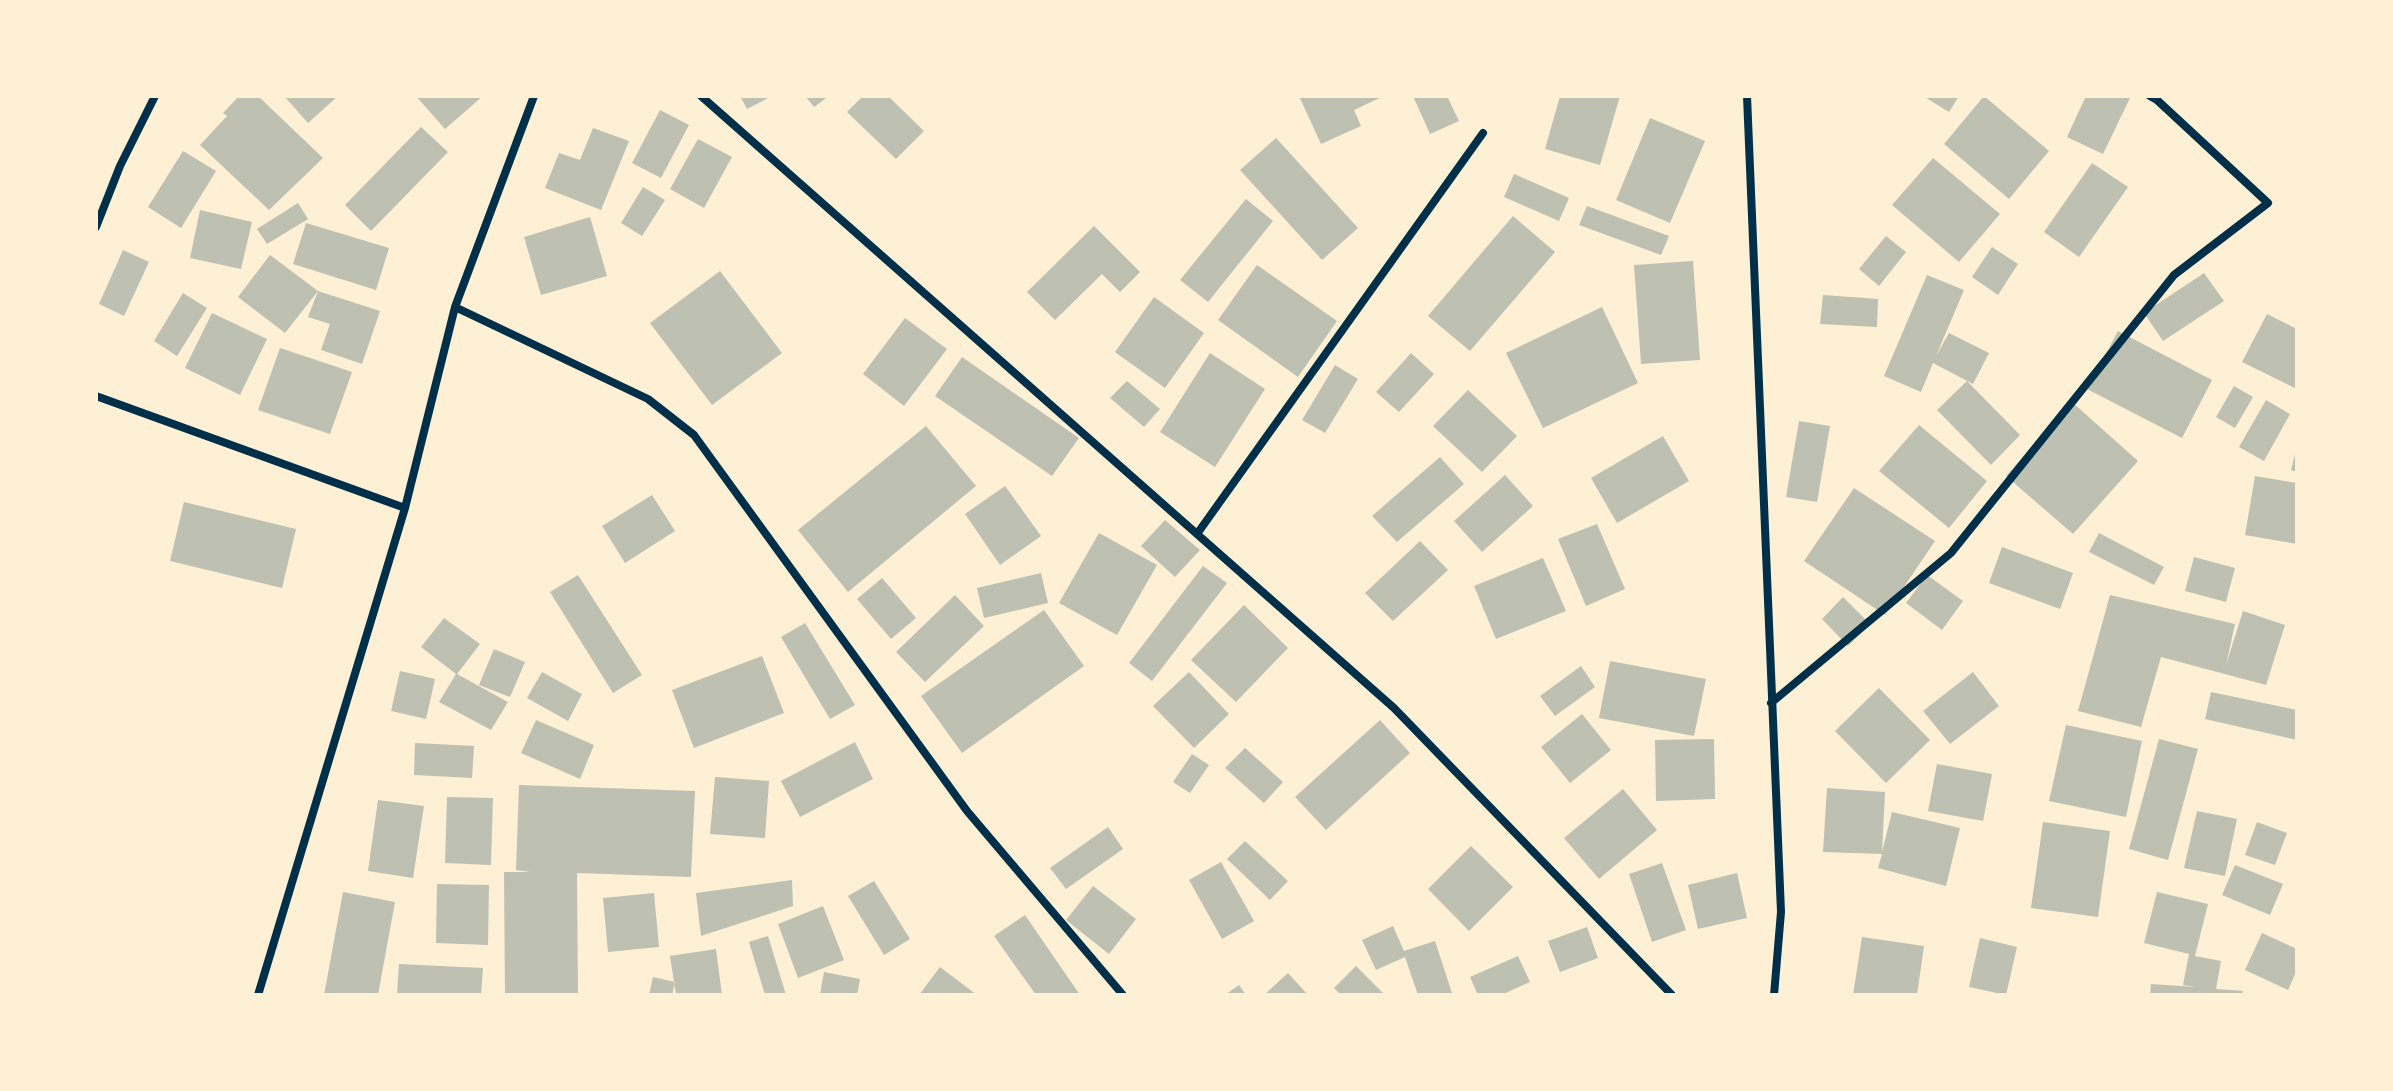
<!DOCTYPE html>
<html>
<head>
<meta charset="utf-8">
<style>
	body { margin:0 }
	#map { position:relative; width:2393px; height:1091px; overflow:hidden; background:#fdf0d5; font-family:"PT Serif",serif }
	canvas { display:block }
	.frame { position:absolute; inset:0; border:98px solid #fdf0d5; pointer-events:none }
</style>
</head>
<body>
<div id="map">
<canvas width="2393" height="1091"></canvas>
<div class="frame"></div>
</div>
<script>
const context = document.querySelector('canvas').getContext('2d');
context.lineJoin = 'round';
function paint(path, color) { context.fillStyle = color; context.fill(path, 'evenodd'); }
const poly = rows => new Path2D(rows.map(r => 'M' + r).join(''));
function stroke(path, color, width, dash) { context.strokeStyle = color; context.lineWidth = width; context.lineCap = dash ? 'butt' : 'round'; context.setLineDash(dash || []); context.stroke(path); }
paint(poly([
	[239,96,258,96,323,158,269,210,200,145,227,116,223,113],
	[284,96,338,96,308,123],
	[416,96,483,96,445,129],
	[740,96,772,96,747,109],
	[805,96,829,96,814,107],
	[863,96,888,96,924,131,896,159,847,112],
	[1299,96,1384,96,1354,110,1361,126,1321,144],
	[1413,96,1447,96,1459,121,1430,134],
	[1560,96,1620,96,1600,165,1545,149],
	[1923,96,1959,96,1949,112],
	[1984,96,2049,151,2009,199,1944,144],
	[2086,96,2130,98,2103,154,2067,137],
	[660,110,689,125,661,178,632,163],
	[1650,118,1705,141,1670,223,1616,200],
	[421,127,448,152,371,231,345,205],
	[593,128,629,141,601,210,545,188,559,153,580,160],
	[1276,138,1358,228,1322,260,1240,170],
	[698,139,732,157,704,208,670,189],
	[183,151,216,171,181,228,148,207],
	[1933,158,2000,214,1959,262,1892,205],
	[2092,163,2128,187,2079,257,2044,232],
	[1514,174,1569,198,1559,221,1504,197],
	[643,187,665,200,642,236,621,223],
	[1246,199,1273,221,1208,302,1180,280],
	[298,203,308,219,267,244,257,229],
	[1587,206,1669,236,1661,255,1579,225],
	[200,210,252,222,241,269,190,258],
	[1513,216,1555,252,1470,351,1428,316],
	[590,217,607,276,541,295,524,237],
	[306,223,389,248,376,290,293,264],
	[1094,226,1140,272,1120,292,1102,274,1055,320,1027,292],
	[1886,236,1906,252,1879,286,1859,269],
	[1992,247,2018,264,1998,295,1972,277],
	[123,250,149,262,124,316,99,304],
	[270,255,318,291,285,333,238,297],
	[1693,261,1700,360,1641,364,1634,265],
	[1257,265,1337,321,1298,377,1218,320],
	[720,271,782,353,712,405,650,323],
	[2204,273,2224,301,2163,341,2144,313],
	[1927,275,1964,290,1936,356,1949,333,1989,353,1973,384,1933,363,1921,392,1884,376],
	[318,291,380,311,362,364,321,350,330,324,308,317],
	[183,293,207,308,177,356,154,341],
	[1823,295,1878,299,1877,327,1820,324],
	[1154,297,1204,333,1165,388,1115,352],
	[1602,307,1638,383,1543,428,1506,353],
	[212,313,267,339,240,395,185,368],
	[2267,314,2297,329,2297,389,2242,362],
	[905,318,947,349,904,406,863,374],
	[2118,331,2212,380,2182,438,2087,389],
	[280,348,352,372,330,434,258,410],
	[1210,353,1265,389,1215,467,1160,432],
	[1411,353,1434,374,1399,412,1376,392],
	[962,357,1079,438,1052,476,935,396],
	[1335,365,1358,379,1325,433,1302,420],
	[1127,381,1160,409,1144,427,1110,398],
	[1967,381,2020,435,1991,465,1937,410],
	[2234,386,2253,397,2235,428,2216,417],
	[1468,390,1517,436,1482,472,1433,426],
	[2266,400,2290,414,2264,461,2239,447],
	[2072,402,2138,461,2073,534,2006,476],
	[1799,421,1830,426,1817,502,1786,497],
	[1919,425,1987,481,1949,528,1879,471],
	[926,426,976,486,848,592,798,530],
	[1663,436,1689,481,1617,523,1591,478],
	[2296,450,2297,451,2297,472,2291,470],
	[1440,457,1464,484,1397,542,1372,516],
	[1505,475,1533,506,1482,552,1454,521],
	[2255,476,2297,483,2297,544,2245,535],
	[1005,486,1041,536,1000,565,965,514],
	[1854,488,1935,541,1885,615,1804,561],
	[652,495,675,531,625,563,602,526],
	[184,502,296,529,282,588,170,561],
	[1165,520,1200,550,1175,577,1141,546],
	[1597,524,1625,589,1586,606,1558,539],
	[1099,533,1157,565,1117,635,1059,603],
	[2099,533,2164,567,2154,585,2089,552],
	[1420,541,1448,570,1393,621,1365,593],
	[2002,547,2073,573,2060,609,1989,583],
	[2194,557,2235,568,2226,602,2185,591],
	[1543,558,1566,611,1496,639,1474,586],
	[1203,566,1227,583,1152,681,1129,663],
	[1041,573,1048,603,984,618,977,588],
	[578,575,642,675,613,693,550,592],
	[1927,575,1963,601,1942,630,1906,603],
	[882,578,916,618,891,639,857,599],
	[955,595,984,626,925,682,896,652],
	[2110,595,2235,624,2226,665,2243,611,2285,625,2266,685,2161,657,2141,727,2078,711],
	[1843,597,1870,624,1848,646,1822,619],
	[1244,605,1288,648,1236,702,1191,660],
	[1044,610,1084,666,962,753,921,696],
	[444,618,480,644,457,674,508,702,491,730,439,702,456,674,421,647],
	[805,623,855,705,830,719,781,637],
	[494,649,525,662,510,697,479,685],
	[762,656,784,713,694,748,672,690],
	[1610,661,1706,679,1694,736,1599,718],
	[1581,666,1595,687,1555,716,1540,696],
	[400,671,435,679,426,719,391,711],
	[542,672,582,694,568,721,527,698],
	[1189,672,1229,714,1194,748,1153,706],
	[1973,672,1999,706,1950,744,1923,711],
	[1879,688,1930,740,1886,783,1835,731],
	[2211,692,2297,710,2297,740,2205,719],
	[1582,714,1611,750,1570,783,1541,747],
	[536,720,594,745,580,779,521,753],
	[1380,720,1410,753,1326,830,1295,797],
	[2066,725,2142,741,2126,817,2049,801],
	[1714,739,1715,799,1656,801,1655,740],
	[2159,739,2198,749,2168,860,2129,849],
	[855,742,873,779,800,817,781,781],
	[415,743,474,746,472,778,414,775],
	[1245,748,1283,782,1264,803,1225,768],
	[1192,754,1209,765,1190,793,1173,782],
	[1937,764,1992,774,1983,821,1928,811],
	[715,777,769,781,765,838,710,834],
	[519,785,695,791,691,877,577,873,578,995,505,995,504,872,530,872,516,870],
	[1827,788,1885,792,1882,852,1892,812,1960,828,1946,886,1878,868,1882,854,1823,852],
	[1623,789,1657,830,1599,879,1564,838],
	[447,797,493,798,491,865,445,863],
	[378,800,424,806,413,878,368,871],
	[2197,811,2237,819,2225,876,2184,868],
	[2043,822,2110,831,2098,917,2031,908],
	[2257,822,2287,833,2275,865,2245,855],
	[1108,827,1123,849,1066,889,1050,868],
	[1245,841,1288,881,1270,900,1227,859],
	[1471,846,1513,887,1469,931,1428,889],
	[1221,862,1254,921,1222,939,1189,880],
	[1662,863,1686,930,1652,942,1629,874],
	[2235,865,2283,884,2270,915,2222,895],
	[1737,873,1747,918,1698,929,1688,885],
	[792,880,793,906,701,936,696,893],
	[874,881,910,939,884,955,848,896],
	[437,884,489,885,488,945,436,943],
	[1093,886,1136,919,1109,954,1066,920],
	[343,892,395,902,378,995,324,995],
	[2157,892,2208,904,2195,956,2221,961,2216,989,2243,991,2242,995,2150,995,2151,984,2196,987,2183,985,2189,954,2144,943],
	[654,893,659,947,608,952,603,898],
	[823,906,844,960,798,978,778,924],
	[1025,915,1080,995,1036,995,994,936],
	[1393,926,1404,951,1435,941,1452,993,1418,995,1405,957,1376,970,1362,940],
	[1587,927,1598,958,1560,972,1548,941],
	[2262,933,2297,949,2297,970,2288,990,2245,970],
	[768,936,786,995,765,995,749,942],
	[1862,937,1924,946,1917,995,1853,995],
	[1980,938,2017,947,2006,995,1969,987],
	[716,949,722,995,676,995,670,956],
	[1518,956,1530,982,1501,995,1478,995,1470,977],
	[399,964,483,968,481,995,397,995],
	[1356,966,1385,995,1341,995,1334,988],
	[940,967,977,995,919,995],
	[824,972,860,979,857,995,820,995],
	[1288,973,1308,995,1264,995],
	[653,977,675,982,672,995,649,995],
	[1239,985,1246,995,1225,995]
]), '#bec0b2');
stroke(poly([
	[701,96,1394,708,1672,995],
	[1747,96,1781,912,1774,995],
	[96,227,120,166,155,96],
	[455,307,648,399,694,435,967,811,1123,995],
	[96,396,405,508],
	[1197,534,1483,133],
	[1771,703,1951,553,2174,275,2268,203,2157,100,2150,96],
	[258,995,405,508,455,307,534,96]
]), '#003049', 8);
</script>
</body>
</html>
